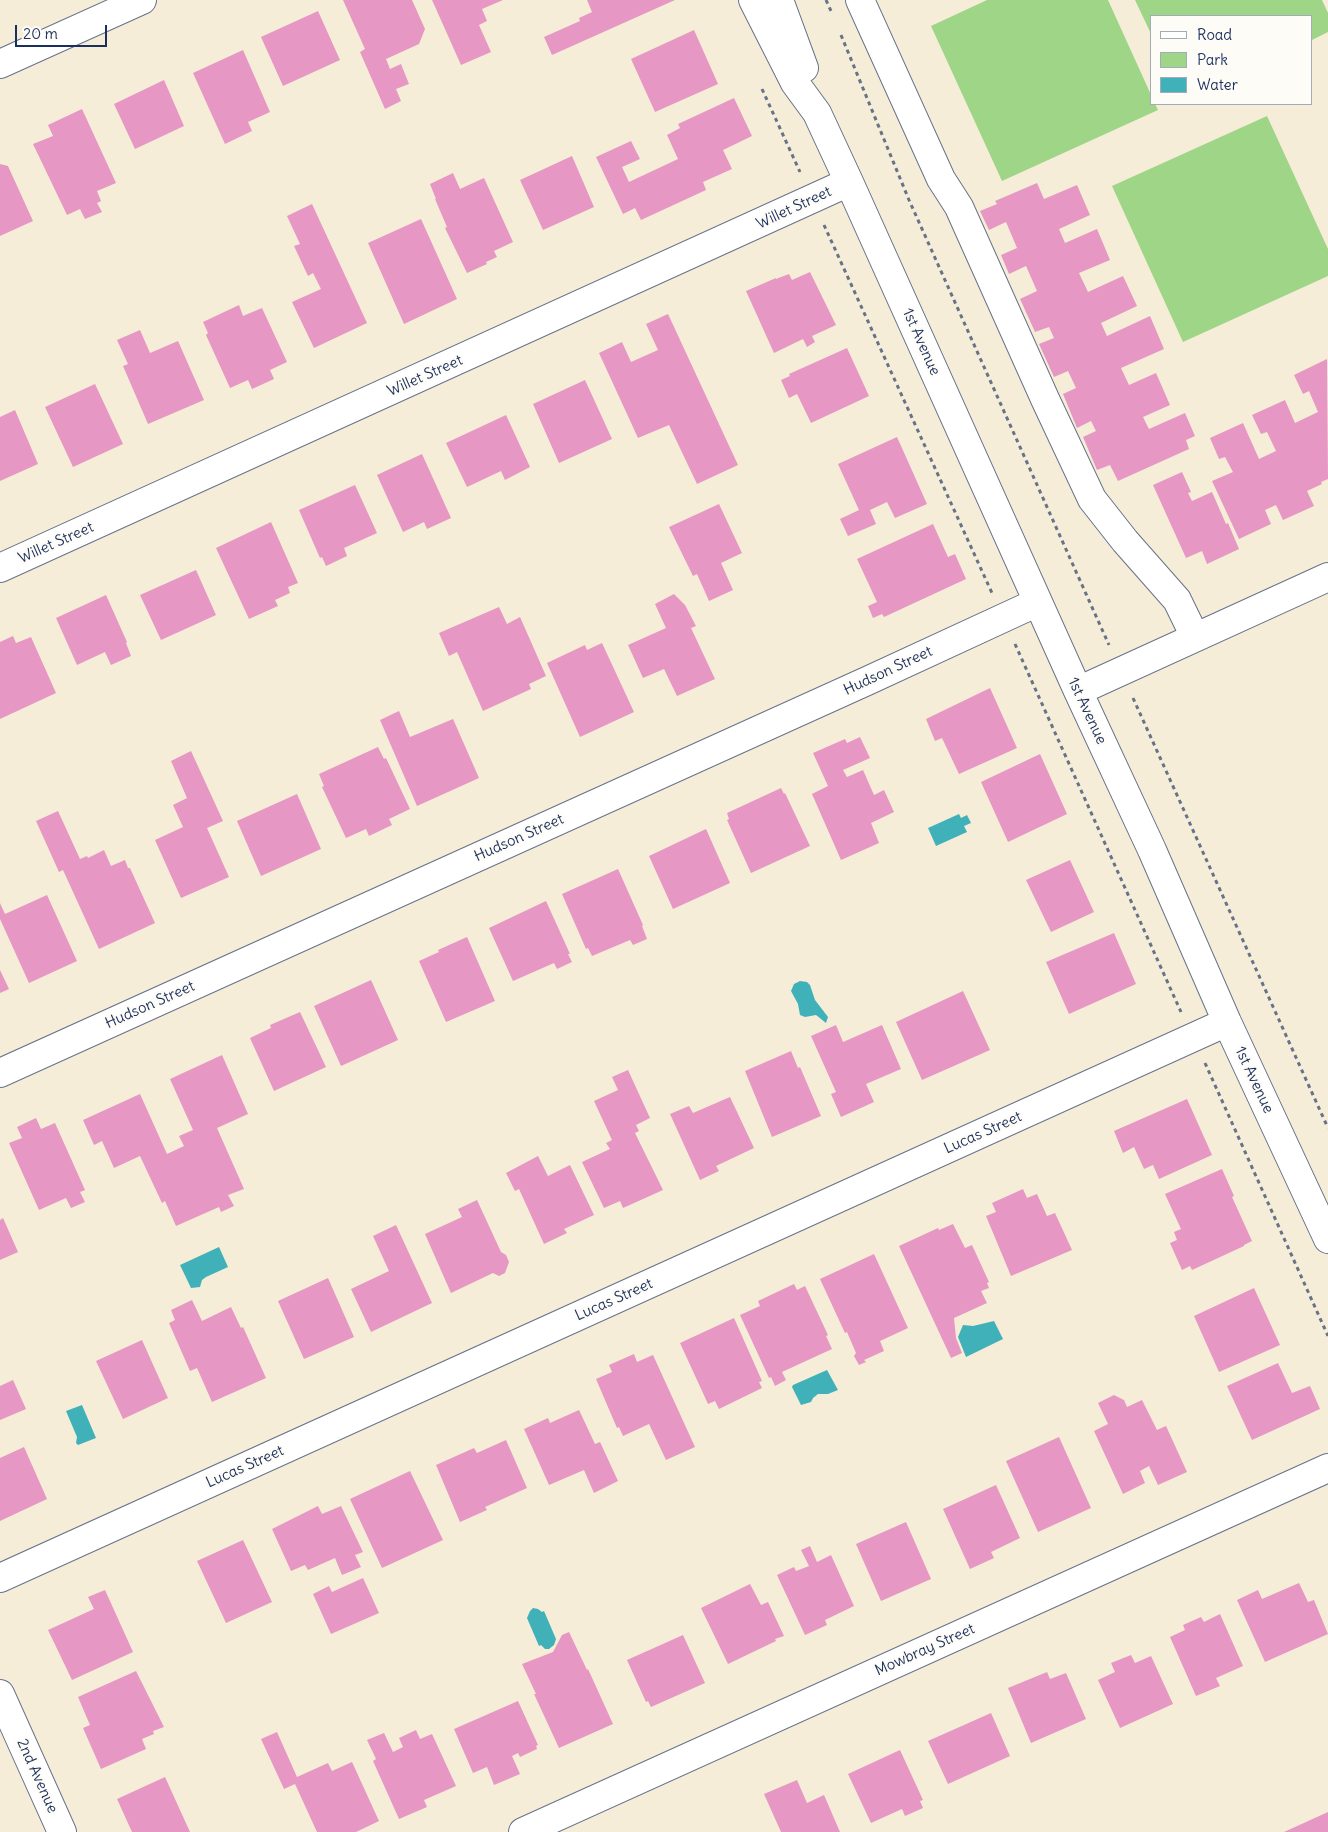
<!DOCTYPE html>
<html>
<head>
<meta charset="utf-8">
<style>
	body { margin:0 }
	#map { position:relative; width:1328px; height:1832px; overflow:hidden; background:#f5edd8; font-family:Delius,sans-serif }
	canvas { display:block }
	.legend { position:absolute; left:1150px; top:15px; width:162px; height:90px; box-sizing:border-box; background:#fdfcf7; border:1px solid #a3aaba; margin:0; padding:6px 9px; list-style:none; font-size:15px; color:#1b2f5e }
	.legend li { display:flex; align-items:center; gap:10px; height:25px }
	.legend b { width:25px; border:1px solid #a3aaba }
	.scale { position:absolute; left:15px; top:25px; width:92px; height:22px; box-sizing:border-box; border:2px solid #1b2f5e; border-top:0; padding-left:6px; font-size:15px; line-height:18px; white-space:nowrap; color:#1b2f5e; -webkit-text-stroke:4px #fdfcf7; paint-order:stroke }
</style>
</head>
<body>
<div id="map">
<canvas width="1328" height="1832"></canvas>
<ul class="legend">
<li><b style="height:6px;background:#fff"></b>Road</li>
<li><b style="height:14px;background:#9fd587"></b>Park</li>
<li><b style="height:14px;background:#40b1b9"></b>Water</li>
</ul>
<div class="scale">20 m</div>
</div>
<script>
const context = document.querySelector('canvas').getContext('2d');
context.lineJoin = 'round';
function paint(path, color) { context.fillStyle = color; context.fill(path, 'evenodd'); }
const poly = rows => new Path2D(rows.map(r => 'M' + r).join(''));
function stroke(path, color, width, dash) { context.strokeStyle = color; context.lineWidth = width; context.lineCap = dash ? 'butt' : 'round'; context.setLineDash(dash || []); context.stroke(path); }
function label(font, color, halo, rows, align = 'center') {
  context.font = font + ' Delius,sans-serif'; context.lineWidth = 5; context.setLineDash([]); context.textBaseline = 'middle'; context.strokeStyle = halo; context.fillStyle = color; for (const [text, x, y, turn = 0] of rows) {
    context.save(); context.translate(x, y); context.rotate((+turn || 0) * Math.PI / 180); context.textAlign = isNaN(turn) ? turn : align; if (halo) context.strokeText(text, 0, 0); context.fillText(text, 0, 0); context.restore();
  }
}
paint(poly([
	[987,0,1108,0,1152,97,1152,104,1155,104,1158,110,1002,181,931,26],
	[1135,0,1322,0,1328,13,1328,32,1312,40,1312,16,1152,16,1152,36],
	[1267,116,1328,249,1328,276,1183,342,1112,186]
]), '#9fd587');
paint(poly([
	[959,814,961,818,967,815,971,823,964,826,967,832,936,846,928,828],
	[800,981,807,982,810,985,815,1000,828,1017,826,1023,816,1015,805,1017,800,1015,798,1004,791,991,794,984],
	[219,1247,228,1267,206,1277,202,1280,200,1287,191,1288,180,1265],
	[994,1321,1003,1339,966,1357,958,1337,963,1325,973,1326],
	[827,1370,838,1390,828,1394,818,1394,813,1398,811,1402,801,1405,792,1387,793,1385],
	[82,1405,96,1438,78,1445,76,1443,77,1437,66,1411],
	[533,1608,538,1609,542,1612,544,1611,556,1639,554,1645,549,1649,545,1649,541,1645,539,1646,527,1618,530,1611]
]), '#40b1b9');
paint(poly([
	[343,0,412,0,425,29,419,44,386,59,390,69,401,64,409,84,396,89,401,101,385,109,360,52,365,49],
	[432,0,503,0,482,9,487,21,479,25,491,52,461,65],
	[587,0,675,0,552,55,544,37,580,21,579,18,592,12],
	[318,11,340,60,283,86,261,37],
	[694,30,718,84,655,112,631,59],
	[243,50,270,112,248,122,252,131,225,144,193,73],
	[164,80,184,126,135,149,114,104],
	[734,98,752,136,723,150,732,169,703,182,706,190,641,220,635,208,623,214,596,157,631,141,640,159,622,167,629,182,678,159,667,135,680,128,678,124],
	[82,109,116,183,97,191,101,201,97,203,102,212,85,219,80,209,67,215,33,144,53,136,48,125],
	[572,156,594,207,543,230,520,180],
	[0,164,8,166,33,221,0,236],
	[453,173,460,189,484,178,513,242,494,251,497,257,486,262,487,264,467,273,445,228,447,227,435,199,436,199,430,184],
	[1037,183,1044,199,1077,185,1090,215,1059,229,1065,243,1097,229,1110,260,1079,273,1088,292,1123,276,1137,306,1101,323,1107,336,1150,316,1164,349,1121,368,1129,385,1156,373,1170,405,1143,417,1149,429,1185,413,1195,436,1186,440,1189,449,1118,481,1110,465,1097,470,1083,437,1096,431,1091,421,1077,428,1063,394,1076,388,1068,371,1054,377,1039,344,1054,338,1049,327,1035,332,1020,299,1037,291,1026,266,1009,274,1001,255,1017,248,1006,222,989,230,980,211,997,204,995,201],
	[312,204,367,323,314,348,292,302,321,289,313,273,308,276,294,246,300,244,287,216],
	[421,219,457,299,404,324,368,243],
	[810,272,836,325,812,336,815,342,807,347,803,339,774,353,746,291,776,278,776,279,789,274,792,280],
	[239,305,243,316,262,308,287,362,270,370,274,379,252,389,248,380,230,388,206,335,208,333,203,322],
	[668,314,738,465,697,484,669,425,638,438,599,353,622,342,631,362,658,350,646,324],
	[140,330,150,353,178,341,204,400,148,424,123,366,128,364,117,340],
	[847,348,869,396,811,423,797,394,789,398,781,380,790,376,789,374],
	[1327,359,1328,479,1321,482,1322,484,1307,491,1314,506,1283,520,1276,505,1265,510,1271,524,1239,539,1212,481,1233,472,1225,457,1219,459,1210,438,1243,423,1259,459,1276,451,1267,432,1261,434,1252,415,1285,400,1295,423,1318,412,1309,391,1303,394,1294,375],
	[585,380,612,439,559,463,533,404],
	[95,384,123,444,73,467,45,407],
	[15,410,38,464,0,481,0,417],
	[506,415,530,467,505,480,501,471,467,487,446,443],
	[897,437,927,504,895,518,887,502,870,510,876,524,848,536,840,519,859,510,838,464],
	[422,454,451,518,427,529,424,522,403,532,377,475],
	[1182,472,1191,492,1188,493,1192,501,1212,492,1226,524,1228,523,1239,549,1207,564,1202,551,1186,558,1153,485],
	[355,485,377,533,344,548,347,556,326,566,322,557,320,558,299,510],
	[719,504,742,553,721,563,733,590,709,601,697,574,693,576,669,527],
	[271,522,298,583,288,587,290,593,275,600,278,606,249,619,216,548],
	[933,524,948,557,955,554,966,579,884,617,882,614,873,618,868,606,877,602,857,559],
	[196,570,216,615,161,640,140,595],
	[674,594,685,605,696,626,691,628,715,679,677,696,664,669,643,678,628,645,666,628,655,604],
	[106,595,127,642,126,643,131,656,111,665,105,652,77,665,56,618],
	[499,607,507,624,520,617,546,676,529,684,531,689,483,711,457,652,449,656,439,633],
	[13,636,16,643,31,637,56,693,0,719,0,642],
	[602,643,634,712,580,737,547,663,585,645,587,650],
	[990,688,1017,748,959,774,942,738,935,741,926,719],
	[399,711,410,737,453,719,479,778,417,806,380,720],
	[860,737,870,758,843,770,847,777,863,770,874,795,884,790,894,812,871,823,879,843,841,860,812,794,828,786,813,753,845,739,847,743],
	[378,747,384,759,386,758,410,809,389,819,392,825,369,836,366,829,346,838,322,787,324,786,319,774],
	[191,751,223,821,207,828,229,877,181,898,155,840,183,827,173,805,187,798,171,761],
	[1040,754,1067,814,1008,842,981,782],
	[781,788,784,794,785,793,810,846,751,873,727,820,729,819,727,813],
	[297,794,321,849,261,876,237,821],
	[58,811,80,859,87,856,88,858,104,850,111,866,125,860,128,868,130,868,155,923,99,949,63,870,59,872,36,821],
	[706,829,730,883,673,909,649,856],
	[1070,860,1094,912,1051,932,1026,880],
	[618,869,643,925,642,926,647,939,633,945,630,940,592,956,588,948,586,949,562,894],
	[47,895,77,961,29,983,0,919,0,903,5,914],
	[546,901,570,954,568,954,572,962,557,969,554,963,513,981,489,928],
	[1114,933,1136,984,1069,1014,1046,962],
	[467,937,495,1001,446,1022,419,961,439,952,438,950],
	[0,970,9,989,0,993],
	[371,980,398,1040,341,1066,314,1006],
	[963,991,990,1050,922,1080,896,1022],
	[300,1012,326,1067,274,1091,250,1038,271,1028,270,1025],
	[836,1025,843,1042,882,1025,901,1069,866,1084,874,1102,841,1117,831,1094,836,1092,811,1036],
	[791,1051,798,1068,800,1067,821,1116,772,1137,745,1071],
	[222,1055,248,1114,217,1128,244,1189,228,1195,234,1206,221,1212,219,1207,176,1226,165,1201,162,1203,140,1156,114,1168,102,1141,94,1145,83,1120,140,1094,167,1154,184,1146,179,1136,193,1130,170,1079],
	[628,1070,650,1118,636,1125,639,1131,635,1133,663,1190,623,1208,620,1201,604,1208,582,1162,610,1149,606,1143,612,1140,594,1101,618,1090,612,1077],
	[730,1097,754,1148,716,1166,719,1171,700,1180,670,1114,689,1106,693,1113],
	[1187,1099,1212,1155,1159,1179,1153,1165,1144,1169,1134,1147,1123,1153,1114,1131],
	[36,1118,41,1129,55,1123,85,1190,80,1192,85,1202,71,1208,66,1198,39,1210,9,1143,22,1138,17,1127],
	[538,1156,548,1176,570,1165,594,1215,564,1229,567,1233,544,1244,519,1189,515,1191,506,1173],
	[1222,1169,1234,1196,1232,1197,1252,1241,1244,1245,1244,1246,1192,1270,1190,1266,1182,1270,1170,1243,1177,1240,1174,1232,1181,1229,1165,1194],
	[1023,1189,1027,1198,1037,1194,1047,1216,1055,1213,1072,1250,1011,1276,986,1216,996,1212,992,1203],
	[477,1200,501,1252,506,1255,509,1262,505,1273,499,1276,493,1273,451,1293,425,1234,462,1217,458,1209],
	[3,1218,18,1252,0,1260,0,1220],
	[953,1224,965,1248,972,1245,989,1282,987,1283,989,1288,981,1291,987,1303,954,1318,956,1338,962,1353,951,1358,899,1246,938,1228,939,1230],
	[396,1225,432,1303,371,1332,351,1289,389,1271,373,1236],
	[874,1254,908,1328,880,1341,884,1351,864,1360,866,1362,859,1365,854,1356,856,1353,847,1332,845,1333,820,1279],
	[328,1278,354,1337,304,1359,278,1301],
	[794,1284,797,1290,805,1286,828,1335,826,1336,832,1349,782,1372,786,1380,775,1386,771,1377,769,1378,740,1315,760,1306,758,1301],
	[1254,1288,1280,1345,1219,1372,1194,1316],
	[192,1300,202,1321,231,1307,241,1328,243,1327,266,1378,212,1402,197,1368,190,1371,169,1323,175,1320,171,1310],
	[734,1318,762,1381,759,1382,762,1388,719,1409,715,1401,708,1404,680,1343],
	[142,1340,168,1398,123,1419,96,1361],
	[634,1354,637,1362,653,1355,695,1447,666,1460,649,1424,623,1436,619,1427,617,1428,596,1379,612,1372,609,1365],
	[1278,1363,1292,1393,1310,1386,1320,1409,1252,1440,1227,1386],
	[13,1380,26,1409,0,1420,0,1386],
	[1114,1395,1124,1400,1127,1407,1142,1400,1157,1430,1166,1426,1187,1472,1158,1485,1149,1466,1140,1471,1145,1483,1123,1494,1094,1431,1108,1424,1098,1403],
	[579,1410,595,1444,600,1442,618,1481,594,1493,584,1470,549,1485,524,1429,548,1418,550,1423],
	[1059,1437,1091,1508,1038,1532,1006,1461],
	[506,1440,527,1488,485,1507,487,1510,460,1522,436,1465,474,1448,477,1453],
	[24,1447,47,1499,0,1521,0,1458],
	[410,1471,443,1540,382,1568,350,1499],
	[996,1485,1020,1538,991,1552,994,1558,970,1569,943,1509],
	[318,1506,322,1514,341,1506,363,1552,355,1555,361,1567,342,1575,335,1558,308,1570,305,1565,291,1571,272,1529],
	[906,1522,931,1579,881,1601,856,1544],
	[243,1540,272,1602,226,1623,197,1561],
	[810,1546,817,1562,831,1555,854,1606,825,1620,827,1625,805,1635,777,1575,794,1567,796,1571,809,1566,801,1550],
	[363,1578,379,1613,331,1634,313,1594,329,1586,332,1592],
	[1299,1583,1308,1602,1314,1600,1328,1634,1265,1662,1237,1600,1258,1590,1262,1599],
	[750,1584,761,1605,768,1602,784,1636,775,1639,776,1641,728,1664,701,1608],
	[105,1590,133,1652,72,1680,48,1630,94,1609,88,1597],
	[1220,1614,1243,1666,1216,1678,1220,1686,1196,1696,1170,1637,1185,1630,1183,1625,1201,1617,1204,1622],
	[569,1632,587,1670,588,1669,613,1724,559,1748,534,1694,536,1694,522,1664,553,1652,562,1635],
	[683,1635,705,1683,651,1707,648,1701,646,1702,627,1660],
	[1131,1655,1135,1663,1151,1656,1173,1704,1120,1728,1098,1680,1115,1672,1111,1663],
	[136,1671,164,1727,153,1731,154,1734,142,1739,146,1749,101,1769,83,1728,90,1725,78,1697],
	[1047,1672,1050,1679,1066,1673,1086,1719,1031,1743,1008,1688],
	[518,1701,538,1745,536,1746,537,1749,520,1757,518,1753,512,1756,520,1774,494,1785,487,1767,473,1773,454,1729],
	[991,1713,1010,1756,948,1784,928,1741],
	[416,1730,420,1739,432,1734,456,1786,424,1800,427,1807,399,1819,373,1761,376,1759,367,1740,384,1733,393,1752,403,1747,399,1738],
	[277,1732,297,1777,328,1763,332,1771,352,1762,379,1821,356,1832,317,1832,295,1784,284,1789,261,1739],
	[900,1750,923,1800,920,1801,923,1808,905,1816,902,1809,871,1823,848,1774],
	[165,1777,190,1832,132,1832,117,1799],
	[797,1780,807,1803,824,1795,840,1832,781,1832,764,1794],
	[1328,1812,1328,1832,1284,1832]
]), '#e697c3');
const minor = poly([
	[753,0,795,83,817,113,849,182,1078,691,1152,850,1227,1022,1328,1239],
	[779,0,804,68],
	[860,0,941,179,959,207,1045,399,1092,499,1125,541,1177,600,1195,637],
	[0,64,142,0],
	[0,568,849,182],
	[1078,691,1328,577],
	[0,1073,867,681,1038,602],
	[0,1578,1227,1022],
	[0,1694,62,1832],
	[523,1832,1328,1468]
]);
stroke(minor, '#677289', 30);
stroke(poly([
	[826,0,831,11],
	[841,35,909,200,1109,645],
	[762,89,800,172],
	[824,225,992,593],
	[1015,644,1181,1012],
	[1133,698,1328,1128],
	[1205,1063,1328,1336]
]), '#677289', 3, [4, 4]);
stroke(minor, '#fff', 28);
label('15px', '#1b2f5e', '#fdfcf7', [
	["Willet Street",794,208,-25],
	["1st Avenue",921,342,66],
	["Willet Street",425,376,-24],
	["Willet Street",56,543,-24],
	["Hudson Street",888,671,-25],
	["1st Avenue",1087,711,65],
	["Hudson Street",519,838,-24],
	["Hudson Street",150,1005,-24],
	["1st Avenue",1254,1080,65],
	["Lucas Street",983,1133,-24],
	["Lucas Street",614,1300,-24],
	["Lucas Street",245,1467,-24],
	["Mowbray Street",925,1650,-24],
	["2nd Avenue",37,1776,66]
]);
</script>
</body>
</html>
